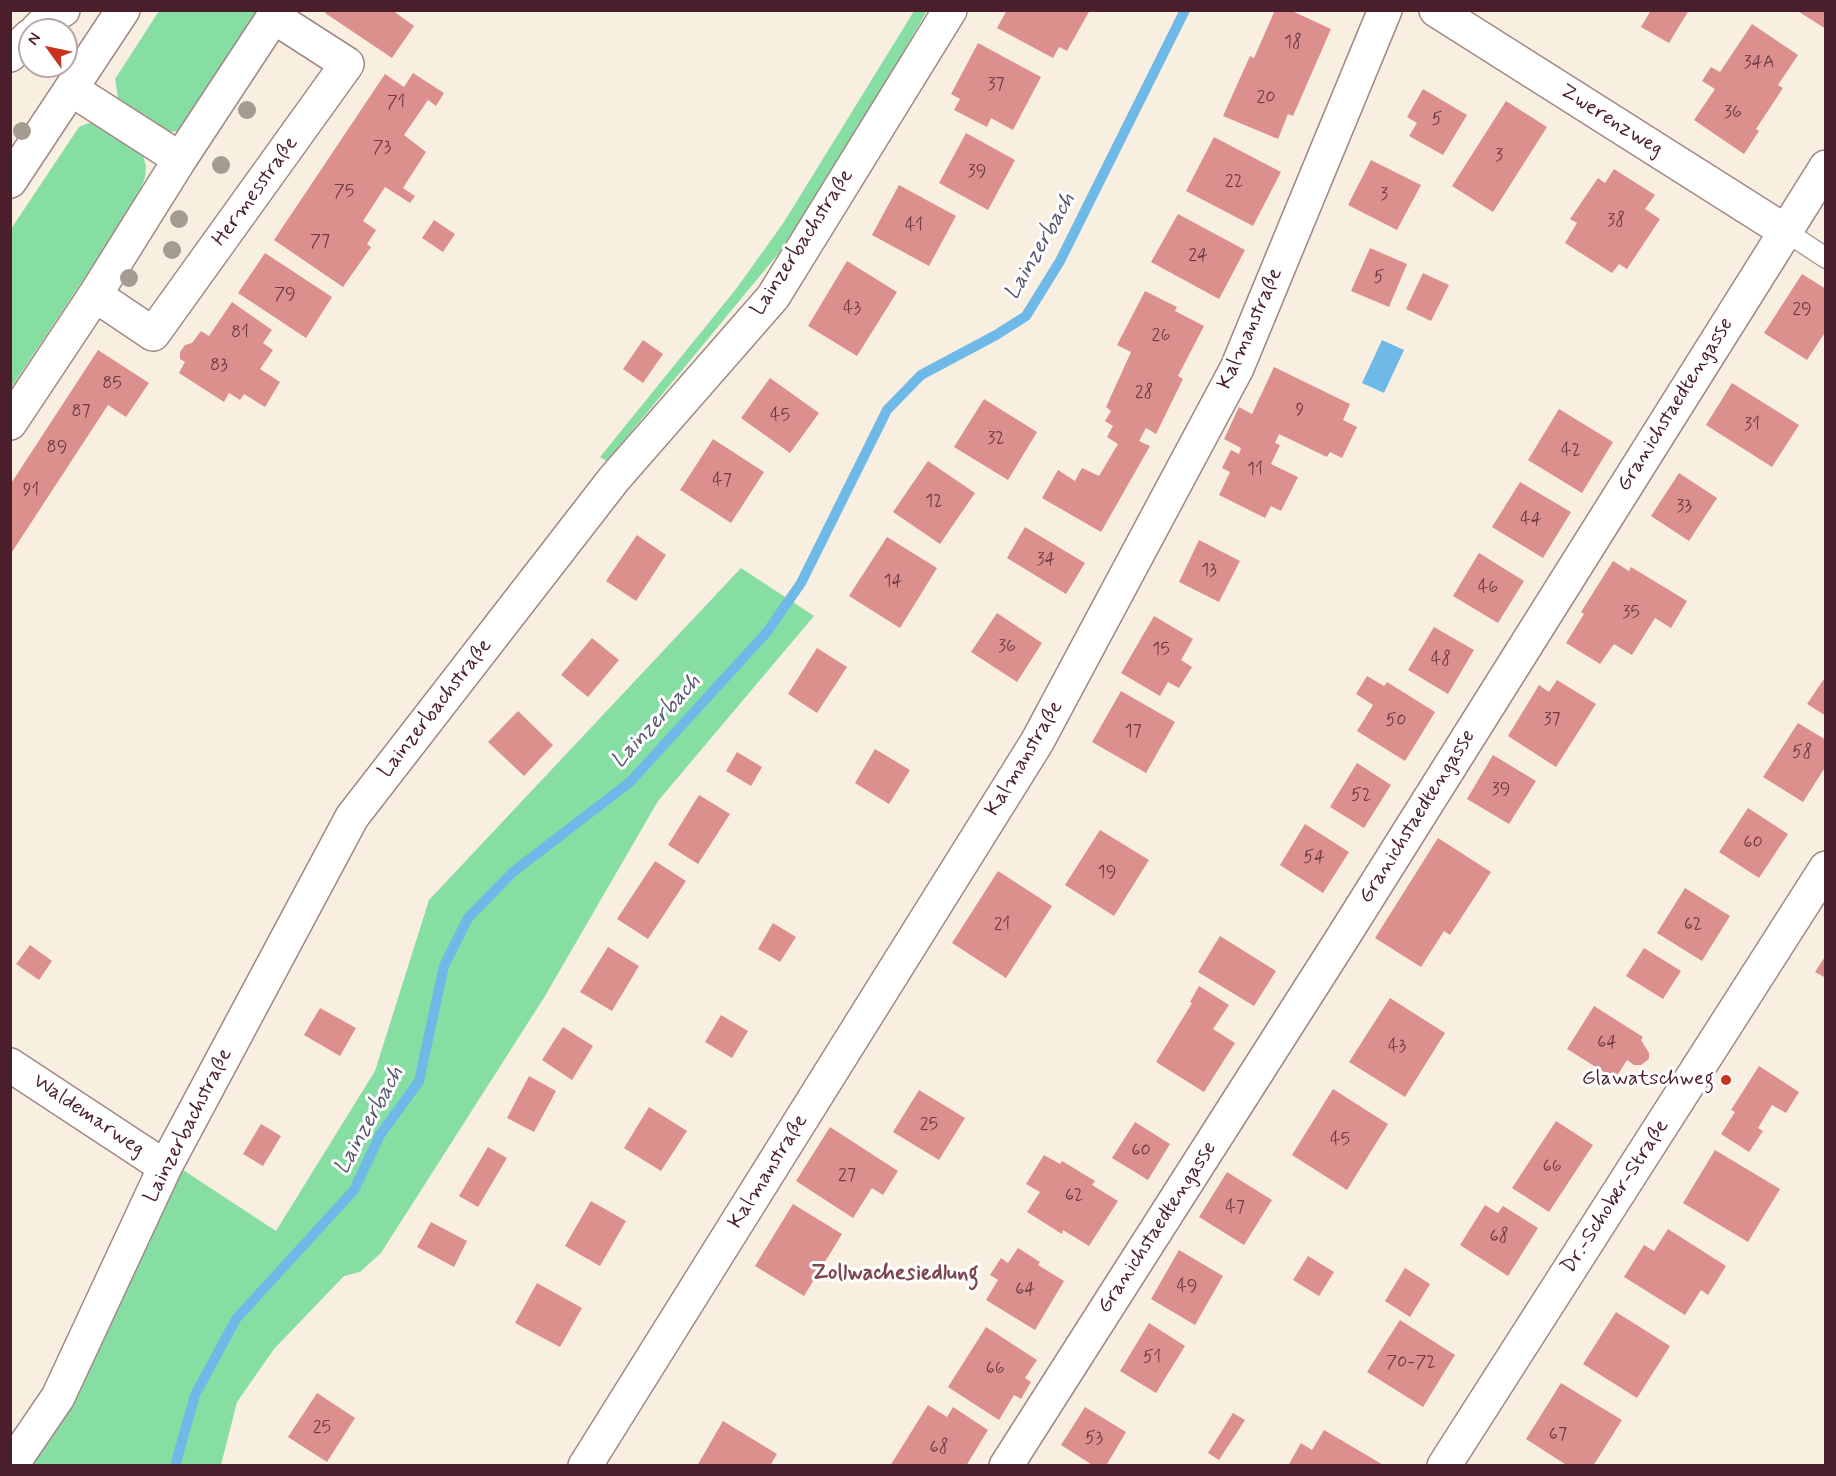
<!DOCTYPE html>
<html>
<head>
<meta charset="utf-8">
<style>
	body { margin:0 }
	#map { position:relative; width:1836px; height:1476px; overflow:hidden; background:#f9efe0; font-family:Mynerve,sans-serif }
	canvas { display:block }
	.frame { position:absolute; inset:0; border:12px solid #4a1f2b; pointer-events:none }
	.north { position:absolute; left:18px; top:18px; width:60px; height:60px; box-sizing:border-box; background:#fff; border:2px solid #b7a5aa; border-radius:50%; rotate:303deg; font-size:16px; font-weight:700; line-height:24px; text-align:center; color:#4a1f2b }
	.north::after { content:''; display:block; margin:auto; width:21px; height:27px; background:#c8321e; clip-path:polygon(50% 0,100% 100%,50% 72%,0 100%) }
</style>
</head>
<body>
<div id="map">
<canvas width="1836" height="1476"></canvas>
<div class="frame"></div>
<div class="north">N</div>
</div>
<script>
const context = document.querySelector('canvas').getContext('2d');
context.lineJoin = 'round';
function paint(path, color) { context.fillStyle = color; context.fill(path, 'evenodd'); }
const poly = rows => new Path2D(rows.map(r => 'M' + r).join(''));
function stroke(path, color, width, dash) { context.strokeStyle = color; context.lineWidth = width; context.lineCap = dash ? 'butt' : 'round'; context.setLineDash(dash || []); context.stroke(path); }
function label(font, color, halo, rows, align = 'center') {
  context.font = font + ' Mynerve,sans-serif'; context.lineWidth = 6; context.setLineDash([]); context.textBaseline = 'middle'; context.strokeStyle = halo; context.fillStyle = color; for (const [text, x, y, turn = 0] of rows) {
    context.save(); context.translate(x, y); context.rotate((+turn || 0) * Math.PI / 180); context.textAlign = isNaN(turn) ? turn : align; if (halo) context.strokeText(text, 0, 0); context.fillText(text, 0, 0); context.restore();
  }
}
paint(poly([
	[159,11,264,11,184,130,164,133,136,116,118,98,115,79],
	[914,11,927,11,849,146,778,254,607,461,600,457,736,289,784,222],
	[89,123,100,125,143,155,146,166,145,178,135,202,11,388,11,229,79,127],
	[741,568,814,616,658,801,545,996,381,1253,360,1272,344,1276,274,1349,237,1402,221,1465,30,1466,180,1168,276,1231,375,1071,429,900]
]), '#86dea3');
paint(poly([
	[1382,340,1404,350,1384,393,1362,383]
]), '#6eb9e7');
stroke(poly([
	[175,1466,195,1395,236,1319,354,1190,380,1135,419,1081,444,966,468,918,513,872,630,782,767,632,801,583,887,410,921,375,996,335,1026,316,1060,261,1185,10]
]), '#6eb9e7', 10);
paint(poly([
	[327,10,392,10,414,26,392,58,325,13],
	[1007,10,1090,10,1067,51,1059,47,1053,58,997,28],
	[1275,10,1290,10,1331,29,1293,116,1288,114,1278,139,1223,116,1250,56,1254,58],
	[1651,10,1689,10,1669,43,1641,27],
	[1796,10,1826,10,1826,29],
	[1752,24,1798,55,1778,85,1783,88,1756,129,1759,131,1744,154,1694,120,1715,89,1702,81,1711,67,1720,72],
	[978,43,1041,77,1013,130,991,118,987,127,954,110,960,99,951,94],
	[413,73,444,93,436,106,428,100,404,135,426,152,403,188,415,196,410,203,385,187,363,221,376,230,367,244,371,247,343,287,274,240,385,74,404,87],
	[1423,89,1467,115,1443,155,1409,136,1417,123,1407,117],
	[1506,101,1547,127,1493,212,1452,186],
	[966,133,1015,160,988,210,939,183],
	[1214,137,1281,172,1253,226,1186,191],
	[1371,160,1421,185,1397,230,1348,205],
	[1614,169,1655,195,1645,209,1660,219,1627,269,1619,264,1612,273,1565,243,1577,223,1570,219,1598,178,1605,183],
	[899,185,956,216,929,266,872,235],
	[1178,214,1245,250,1219,299,1151,262],
	[434,220,455,234,443,252,422,238],
	[1370,248,1407,264,1389,307,1351,291],
	[265,253,332,297,306,338,238,293],
	[847,261,897,292,857,356,808,326],
	[1423,273,1449,285,1431,321,1406,309],
	[1802,274,1826,289,1826,331,1807,360,1764,333],
	[1145,291,1177,307,1175,311,1204,326,1178,376,1183,379,1156,434,1146,428,1139,441,1150,446,1101,532,1042,498,1058,470,1075,481,1082,468,1099,476,1118,444,1107,437,1113,426,1105,421,1111,411,1106,407,1131,352,1117,345],
	[232,302,272,330,263,343,273,350,260,369,280,382,265,407,244,394,240,400,229,393,224,402,179,373,185,362,180,359,180,352,185,345,192,343,201,331,209,336],
	[643,340,663,354,643,383,623,369],
	[98,350,149,383,126,417,108,405,10,555,10,485],
	[1274,367,1350,404,1343,420,1357,427,1342,458,1330,452,1327,457,1279,434,1275,443,1280,445,1271,464,1298,477,1281,511,1271,506,1265,518,1219,495,1230,472,1222,468,1231,450,1239,454,1241,448,1224,439,1239,407,1252,414],
	[770,378,819,413,790,453,741,418],
	[1732,383,1799,425,1772,467,1706,425],
	[984,399,1037,432,1008,480,954,447],
	[1559,409,1613,442,1582,493,1528,460],
	[713,439,764,472,731,523,680,490],
	[928,461,975,493,940,544,893,512],
	[1679,473,1717,498,1689,541,1651,516],
	[1520,482,1571,512,1543,558,1492,527],
	[1025,527,1085,563,1066,594,1007,558],
	[637,535,666,555,636,601,606,581],
	[887,537,937,568,900,628,849,596],
	[1199,540,1240,561,1219,602,1179,582],
	[1479,553,1524,581,1498,623,1453,596],
	[1613,561,1629,571,1631,567,1687,601,1671,628,1655,618,1632,655,1614,644,1600,664,1566,643,1584,614,1581,612],
	[997,613,1042,643,1017,682,971,652],
	[1154,616,1193,639,1181,660,1192,667,1179,688,1168,682,1160,696,1121,673],
	[1434,627,1474,650,1448,694,1408,670],
	[592,638,619,660,588,697,561,675],
	[817,648,847,667,817,713,788,694],
	[1367,676,1384,686,1387,682,1435,712,1405,761,1357,731,1373,705,1356,694],
	[1826,676,1826,716,1807,704],
	[1557,680,1596,704,1556,767,1508,736,1539,685,1549,692],
	[1121,691,1175,722,1146,773,1092,742],
	[518,711,553,745,524,776,488,742],
	[1798,723,1826,740,1826,766,1803,802,1763,777],
	[875,749,910,770,889,804,855,783],
	[737,752,762,767,751,786,726,771],
	[1493,755,1536,781,1509,824,1467,799],
	[1357,763,1391,785,1364,828,1330,807],
	[699,795,730,814,698,864,668,845],
	[1748,808,1788,834,1759,878,1719,852],
	[1305,824,1349,852,1323,893,1280,865],
	[1100,830,1149,860,1114,916,1065,885],
	[1438,838,1491,872,1450,935,1444,931,1421,967,1375,938],
	[655,861,686,881,648,939,617,919],
	[998,871,1052,906,1006,978,952,943],
	[1685,888,1730,916,1702,961,1657,933],
	[773,923,796,937,780,962,758,949],
	[1220,936,1276,971,1254,1006,1198,972],
	[30,945,52,961,39,980,16,964],
	[608,947,639,966,612,1011,580,992],
	[1644,948,1681,971,1663,999,1626,976],
	[1826,955,1826,978,1815,972],
	[1199,986,1229,1005,1213,1029,1235,1043,1204,1092,1156,1062,1192,1003,1190,1002],
	[1390,998,1445,1033,1405,1097,1349,1062],
	[1594,1006,1643,1037,1641,1040,1649,1053,1649,1059,1641,1065,1634,1065,1627,1060,1615,1079,1567,1049],
	[320,1008,356,1028,340,1056,304,1035],
	[721,1015,748,1031,732,1058,705,1042],
	[563,1027,593,1046,572,1080,542,1060],
	[1759,1066,1799,1092,1786,1113,1772,1105,1758,1128,1763,1131,1749,1152,1721,1134,1735,1112,1731,1110],
	[529,1076,556,1091,534,1132,507,1118],
	[1333,1089,1388,1124,1347,1190,1292,1155],
	[919,1090,965,1118,939,1160,893,1132],
	[649,1107,687,1131,661,1171,624,1148],
	[1556,1121,1593,1145,1549,1212,1512,1188],
	[1135,1122,1170,1144,1148,1180,1112,1158],
	[261,1124,281,1136,263,1166,243,1154],
	[830,1127,898,1171,883,1195,872,1188,853,1218,796,1181],
	[488,1147,507,1158,478,1207,459,1196],
	[1715,1150,1780,1189,1748,1242,1683,1203],
	[1044,1155,1060,1164,1062,1161,1095,1181,1092,1185,1118,1201,1089,1246,1063,1230,1062,1234,1027,1212,1040,1192,1026,1184],
	[1227,1172,1272,1200,1244,1245,1199,1217],
	[591,1201,626,1221,600,1266,565,1246],
	[793,1204,842,1234,804,1296,755,1266],
	[1485,1205,1498,1213,1503,1206,1538,1228,1508,1276,1460,1245],
	[431,1222,467,1241,454,1267,417,1247],
	[1668,1229,1726,1266,1708,1295,1701,1290,1685,1315,1624,1277,1644,1245,1654,1251],
	[1018,1248,1040,1262,1038,1265,1064,1281,1035,1330,986,1300,998,1280,990,1275,1001,1258,1008,1263],
	[1179,1250,1223,1276,1195,1325,1151,1299],
	[1308,1256,1334,1272,1319,1296,1293,1280],
	[1405,1268,1430,1284,1410,1317,1385,1301],
	[537,1283,582,1308,560,1347,515,1323],
	[1616,1312,1670,1346,1637,1398,1583,1364],
	[1400,1320,1455,1355,1423,1407,1367,1372],
	[1149,1323,1185,1346,1156,1393,1120,1371],
	[986,1327,1037,1360,1025,1378,1031,1382,1021,1399,1014,1395,999,1420,948,1387],
	[1561,1383,1622,1420,1593,1466,1568,1466,1526,1439],
	[317,1393,355,1418,327,1462,288,1437],
	[928,1405,947,1417,953,1407,988,1430,966,1466,890,1466],
	[1085,1407,1126,1432,1106,1466,1094,1466,1061,1445],
	[1233,1413,1245,1420,1219,1460,1208,1453],
	[723,1421,777,1454,770,1466,697,1466],
	[1324,1430,1385,1466,1288,1466,1301,1443,1312,1450]
]), '#dc908d');
const service = poly([
	[1785,231,1826,258]
]);
const minor = poly([
	[1436,10,1785,231],
	[37,30,54,13,63,10],
	[10,55,30,36],
	[71,89,180,159],
	[95,295,153,334,347,64,274,17],
	[10,423,95,295,180,159,278,10],
	[10,1065,165,1167],
	[11,1466,58,1397,165,1167,352,817,614,479,773,297,950,10],
	[585,1466,1037,742,1237,368,1385,10],
	[1006,1466,1343,937,1826,167]
]);
const tertiary = poly([
	[10,181,123,10],
	[1444,1466,1826,868]
]);
stroke(service, '#a28786', 22);
stroke(minor, '#a28786', 36);
stroke(tertiary, '#a28786', 36);
stroke(service, '#fff', 20);
stroke(minor, '#fff', 33);
stroke(tertiary, '#fff', 33);
context.fillStyle = '#a39c90';
for (const [x, y] of [
	[247,110],
	[22,131],
	[221,165],
	[179,219],
	[172,250],
	[129,278]
]) { context.beginPath(); context.arc(x, y, 9, 0, 2 * Math.PI); context.fill(); }
for (const [x, y, r, color] of [
	[1726,1080,6,"#c8321e"]
]) { const dot = new Path2D(); dot.arc(x, y, r, 0, 2 * Math.PI); context.fillStyle = color; context.fill(dot); stroke(dot, '#fff', 2); }
label('18px', '#6e3b44', null, [
	["18",1293,43],
	["34A",1759,63],
	["37",996,85],
	["20",1266,98],
	["71",396,103],
	["36",1733,113],
	["5",1437,120],
	["73",382,148],
	["3",1499,156],
	["39",977,172],
	["22",1234,182],
	["75",344,192],
	["3",1384,195],
	["38",1616,221],
	["41",914,226],
	["77",320,242],
	["24",1198,256],
	["5",1379,278],
	["79",285,295],
	["43",852,309],
	["29",1802,310],
	["81",240,333],
	["26",1161,336],
	["83",219,366],
	["85",112,384],
	["28",1144,393],
	["9",1300,411],
	["87",81,412],
	["45",780,416],
	["31",1752,425],
	["32",996,439],
	["89",57,448],
	["42",1571,451],
	["11",1255,470],
	["47",722,481],
	["91",31,491],
	["12",934,502],
	["33",1684,507],
	["44",1531,520],
	["34",1046,560],
	["13",1209,571],
	["14",893,582],
	["46",1488,588],
	["35",1631,613],
	["36",1007,647],
	["15",1161,650],
	["48",1441,660],
	["37",1552,720],
	["50",1396,721],
	["17",1133,732],
	["58",1802,753],
	["39",1501,790],
	["52",1361,796],
	["60",1753,843],
	["54",1314,858],
	["19",1107,873],
	["21",1002,925],
	["62",1693,925],
	["64",1607,1043],
	["43",1397,1047],
	["25",929,1125],
	["45",1340,1140],
	["60",1141,1151],
	["66",1552,1167],
	["27",847,1176],
	["62",1074,1196],
	["47",1235,1208],
	["68",1499,1237],
	["49",1187,1287],
	["64",1025,1290],
	["51",1152,1358],
	["70-72",1411,1363],
	["66",995,1369],
	["25",322,1428],
	["67",1558,1435],
	["53",1094,1439],
	["68",939,1448]
]);
label('21px', '#4a1f2b', '#fff', [
	["Zwerenzweg",1611,121,32],
	["Hermesstraße",256,192,-54],
	["Lainzerbachstraße",803,243,-57],
	["Kalmanstraße",1251,329,-66],
	["Granichstaedtengasse",1676,405,-58],
	["Lainzerbachstraße",436,709,-52],
	["Kalmanstraße",1025,759,-59],
	["Granichstaedtengasse",1418,817,-58],
	["Waldemarweg",88,1116,34],
	["Lainzerbachstraße",189,1126,-63],
	["Kalmanstraße",769,1172,-58],
	["Dr.-Schober-Straße",1616,1197,-57],
	["Granichstaedtengasse",1158,1228,-57]
]);
label('21px', '#4a1f2b', '#fff', [
	["Glawatschweg",1714,1080]
], 'right');
label('italic 22px', '#57556d', '#fff', [
	["Lainzerbach",1041,247,-60],
	["Lainzerbach",657,722,-47],
	["Lainzerbach",370,1121,-61]
]);
label('bold 22px', '#7d474d', '#fff', [
	["Zollwachesiedlung",895,1274]
]);
</script>
</body>
</html>
